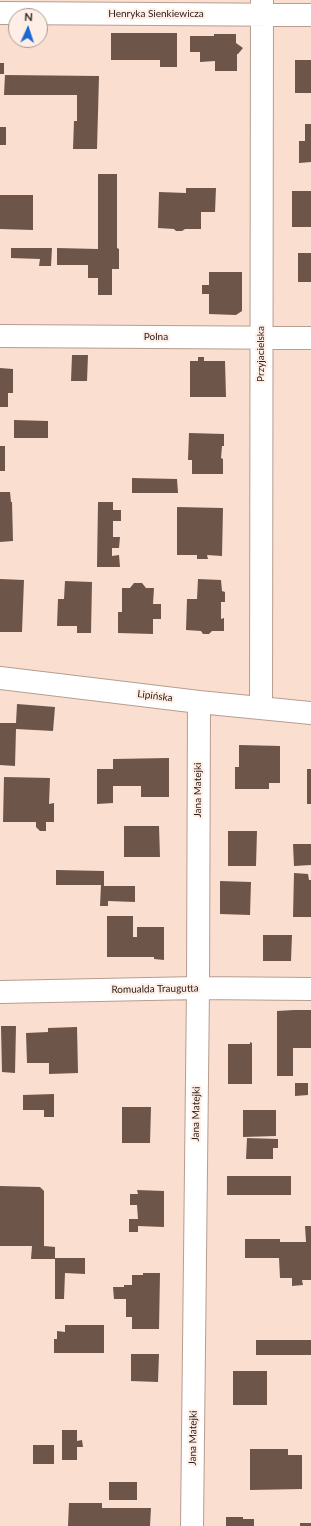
<!DOCTYPE html>
<html>
<head>
<meta charset="utf-8">
<style>
	body { margin:0 }
	#map { position:relative; width:311px; height:1526px; overflow:hidden; background:#faded0; font-family:Lato,sans-serif }
	canvas { display:block }
	.north { position:absolute; left:8px; top:8px; width:40px; height:40px; box-sizing:border-box; background:#ffeee5; border:1px solid #a89a93; border-radius:50%; rotate:3deg; font-size:11px; font-weight:700; line-height:16px; text-align:center; color:#261c17 }
	.north::after { content:''; display:block; margin:auto; width:14px; height:18px; background:#1b68d2; clip-path:polygon(50% 0,100% 100%,50% 72%,0 100%) }
</style>
</head>
<body>
<div id="map">
<canvas width="311" height="1526"></canvas>
<div class="north">N</div>
</div>
<script>
const context = document.querySelector('canvas').getContext('2d');
context.lineJoin = 'round';
function paint(path, color) { context.fillStyle = color; context.fill(path, 'evenodd'); }
const poly = rows => new Path2D(rows.map(r => 'M' + r).join(''));
function stroke(path, color, width, dash) { context.strokeStyle = color; context.lineWidth = width; context.lineCap = dash ? 'butt' : 'round'; context.setLineDash(dash || []); context.stroke(path); }
function label(font, color, halo, rows, align = 'center') {
  context.font = font + ' Lato,sans-serif'; context.lineWidth = 4; context.setLineDash([]); context.textBaseline = 'middle'; context.strokeStyle = halo; context.fillStyle = color; for (const [text, x, y, turn = 0] of rows) {
    context.save(); context.translate(x, y); context.rotate((+turn || 0) * Math.PI / 180); context.textAlign = isNaN(turn) ? turn : align; if (halo) context.strokeText(text, 0, 0); context.fillText(text, 0, 0); context.restore();
  }
}
paint(poly([
	[111,33,177,33,177,67,160,67,160,60,111,60],
	[214,34,236,34,236,43,243,48,238,54,237,54,237,71,215,71,215,61,200,62,200,52,190,52,190,36,214,36],
	[295,60,311,60,311,93,295,93],
	[0,63,4,63,4,74,0,74],
	[5,75,99,76,97,149,73,149,74,121,77,121,77,95,4,95],
	[305,124,311,124,311,162,299,163,299,141,305,141],
	[0,127,6,127,6,145,0,145],
	[98,174,117,174,117,248,119,249,119,269,112,269,112,295,98,295,98,278,88,278,88,265,57,265,57,248,98,249],
	[186,188,216,188,215,212,201,212,201,229,185,229,182,231,176,231,174,229,158,228,159,192,186,193],
	[292,191,311,191,311,227,292,227],
	[0,195,33,195,33,230,0,229],
	[11,248,52,248,51,266,39,266,40,259,11,258],
	[298,253,311,253,311,282,298,282],
	[209,272,242,272,242,311,236,315,209,314,209,294,202,294,202,285,209,285],
	[72,355,88,355,87,381,71,381],
	[198,357,204,357,204,361,225,361,226,397,190,397,190,361,198,361],
	[0,368,13,369,13,393,8,393,8,407,0,407],
	[14,420,48,421,48,438,14,438],
	[189,433,224,434,224,446,222,446,221,458,223,459,223,474,192,474,192,460,188,460],
	[0,446,5,446,5,471,0,471],
	[132,478,177,479,178,493,132,493],
	[0,492,10,492,11,502,12,502,13,541,0,542],
	[98,502,113,502,113,510,121,510,121,521,113,521,113,537,120,537,119,548,112,548,112,556,119,555,120,567,97,567],
	[177,507,223,508,222,556,207,555,208,559,197,559,197,555,177,555],
	[0,579,24,580,22,632,0,632],
	[198,579,221,580,222,591,225,592,225,602,221,602,221,619,224,618,224,631,212,631,209,634,203,634,201,631,186,630,187,599,197,599],
	[65,581,92,582,91,633,77,633,77,626,57,626,58,599,64,599],
	[134,583,142,583,146,588,154,588,153,604,161,604,161,619,153,619,153,634,118,633,118,612,122,612,122,588,130,588],
	[17,704,55,707,53,731,16,729,15,766,0,765,0,723,16,723],
	[239,745,280,746,280,783,269,783,269,789,235,789,235,767,239,767],
	[169,758,169,797,141,797,141,786,113,786,113,803,97,804,97,769,113,769,113,759],
	[307,769,311,769,311,804,307,804],
	[4,777,50,778,49,804,54,803,54,822,46,822,46,831,40,831,36,827,36,822,3,822],
	[124,826,159,826,160,857,124,857],
	[228,831,257,831,256,866,228,866],
	[293,844,311,844,311,865,294,866],
	[56,870,104,871,104,886,135,886,135,902,108,901,108,906,100,906,101,885,56,885],
	[294,873,308,874,309,880,311,880,311,917,293,917],
	[220,881,251,882,250,915,220,914],
	[107,916,133,916,133,937,137,937,137,927,164,927,164,960,154,959,154,957,107,957],
	[263,935,292,935,291,961,263,961],
	[294,1010,311,1010,311,1048,293,1048,293,1076,277,1076,277,1011],
	[1,1026,16,1026,15,1073,2,1072],
	[77,1027,78,1073,49,1074,49,1063,27,1063,26,1033,48,1032,48,1028],
	[250,1042,252,1043,252,1084,228,1084,228,1044,250,1044],
	[295,1083,308,1083,308,1095,295,1096],
	[54,1094,54,1117,44,1117,44,1110,23,1110,23,1095],
	[122,1107,151,1107,150,1143,122,1143],
	[243,1110,276,1110,276,1136,243,1137],
	[247,1138,278,1139,278,1148,273,1148,273,1159,246,1159],
	[227,1176,291,1176,291,1195,227,1195],
	[0,1186,40,1187,44,1191,44,1246,55,1247,55,1258,85,1258,85,1274,65,1273,64,1299,55,1299,55,1259,31,1259,32,1246,0,1246],
	[137,1190,164,1191,164,1227,138,1226,138,1232,129,1232,129,1219,138,1219,137,1205,130,1205,130,1194,138,1194],
	[305,1226,311,1226,311,1280,302,1280,303,1285,292,1286,292,1278,280,1278,279,1258,245,1258,245,1239,280,1239,280,1242,306,1242],
	[143,1273,160,1273,159,1329,132,1329,132,1317,126,1317,126,1299,114,1299,113,1287,124,1287,124,1285,132,1285,132,1275,143,1275],
	[65,1325,104,1325,104,1353,54,1353,54,1339,57,1339,57,1331,65,1332],
	[256,1340,311,1340,311,1355,256,1355],
	[131,1354,159,1354,158,1382,131,1381],
	[233,1371,267,1371,267,1405,233,1405],
	[62,1430,77,1430,77,1441,82,1440,83,1447,77,1447,77,1460,62,1460],
	[33,1445,54,1445,54,1464,33,1464],
	[250,1449,288,1449,288,1455,302,1455,302,1489,250,1490],
	[109,1482,137,1482,137,1500,109,1500],
	[69,1503,102,1503,102,1508,151,1508,150,1526,68,1526],
	[226,1517,243,1517,243,1519,254,1519,254,1526,226,1526],
	[300,1523,311,1523,311,1526,300,1526]
]), '#6d554a');
const minor = poly([
	[0,13,311,15],
	[0,336,311,338],
	[0,678,199,702,311,713],
	[261,708,262,0],
	[0,992,198,988,311,989],
	[192,1526,198,988,199,702]
]);
stroke(minor, '#b79d90', 24);
stroke(minor, '#fff', 22);
label('10px', '#261c17', '#ffeee5', [
	["Henryka Sienkiewicza",156,14],
	["Polna",156,337],
	["Przyjacielska",261,354,-90],
	["Lipińska",155,696,7],
	["Jana Matejki",198,790,-90],
	["Romualda Traugutta",155,989,-1],
	["Jana Matejki",196,1114,-89],
	["Jana Matejki",193,1438,-89]
]);
</script>
</body>
</html>
